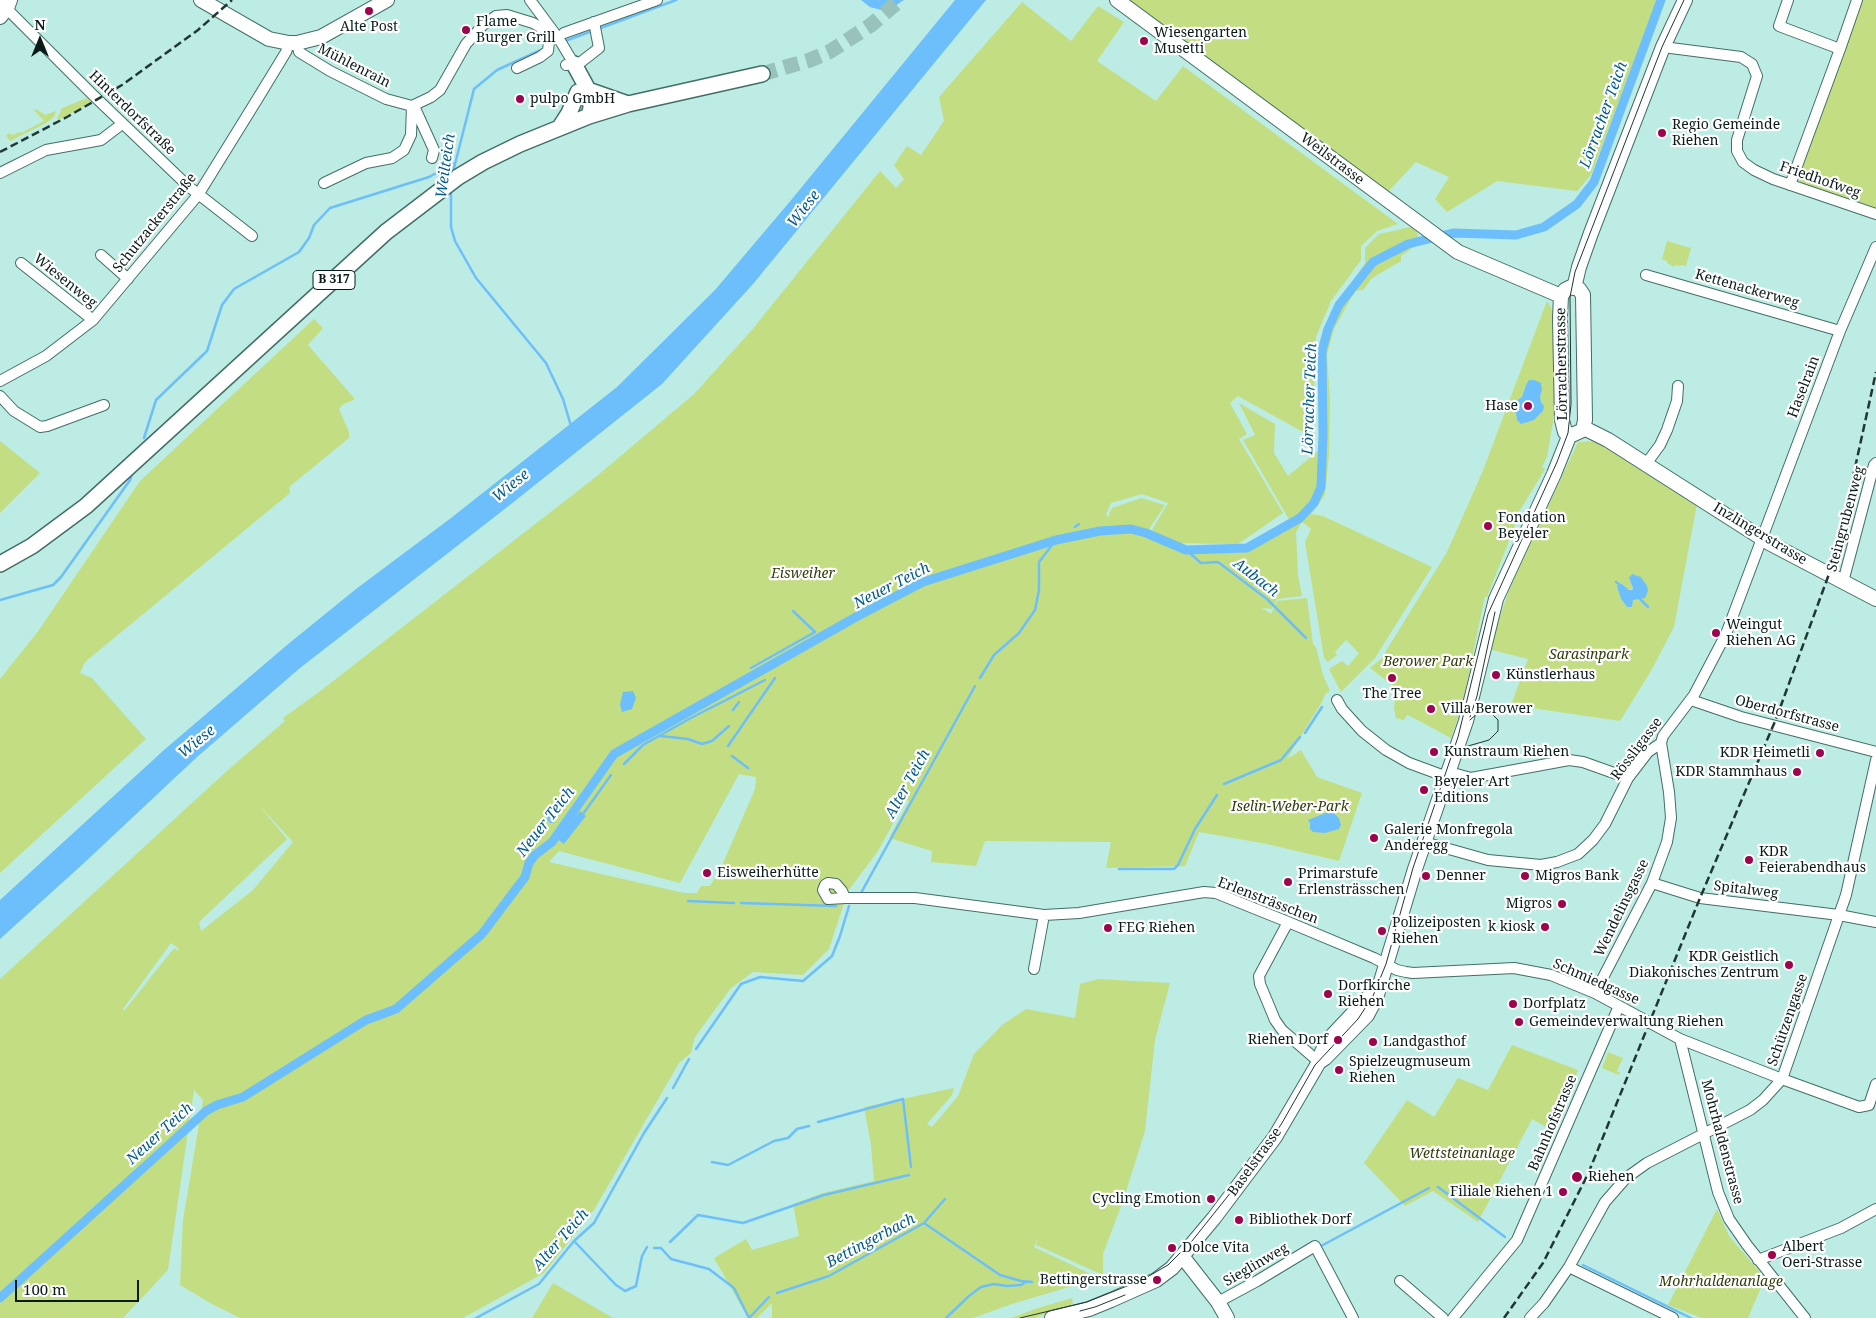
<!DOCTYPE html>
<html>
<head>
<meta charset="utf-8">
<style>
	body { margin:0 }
	#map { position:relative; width:1876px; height:1318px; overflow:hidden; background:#bcece3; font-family:"Noto Serif",serif }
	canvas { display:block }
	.north { position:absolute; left:15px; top:15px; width:50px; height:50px; -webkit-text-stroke:4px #fff; paint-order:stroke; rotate:0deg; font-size:14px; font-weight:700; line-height:20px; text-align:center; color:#091c19 }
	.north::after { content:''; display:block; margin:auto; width:18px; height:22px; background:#091c19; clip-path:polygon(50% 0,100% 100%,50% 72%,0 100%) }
	.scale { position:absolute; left:15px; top:1280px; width:124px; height:22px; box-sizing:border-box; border:2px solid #091c19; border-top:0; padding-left:6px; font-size:15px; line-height:18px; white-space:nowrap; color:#091c19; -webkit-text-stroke:4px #fff; paint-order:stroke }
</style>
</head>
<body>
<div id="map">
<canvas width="1876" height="1318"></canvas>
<div class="north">N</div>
<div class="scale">100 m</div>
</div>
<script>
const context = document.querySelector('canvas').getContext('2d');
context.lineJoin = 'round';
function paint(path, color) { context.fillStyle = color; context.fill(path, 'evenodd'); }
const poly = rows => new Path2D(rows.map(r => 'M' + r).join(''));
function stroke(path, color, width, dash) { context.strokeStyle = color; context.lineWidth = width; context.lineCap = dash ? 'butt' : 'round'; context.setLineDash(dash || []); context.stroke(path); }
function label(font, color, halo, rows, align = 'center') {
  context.font = font + ' "Noto Serif",serif'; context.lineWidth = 4.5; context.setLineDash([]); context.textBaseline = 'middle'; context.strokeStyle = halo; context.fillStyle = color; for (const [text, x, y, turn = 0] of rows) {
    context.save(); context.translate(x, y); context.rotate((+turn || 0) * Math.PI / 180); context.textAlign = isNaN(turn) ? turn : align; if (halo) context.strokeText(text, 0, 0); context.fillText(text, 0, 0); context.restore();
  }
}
paint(poly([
	[1117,0,1657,0,1591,175,1577,191,1497,181,1447,212,1435,199,1449,177,1416,162,1383,197],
	[1863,0,1876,0,1876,208,1800,183,1798,175],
	[1022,2,1071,41,1098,6,1124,22,1097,61,1156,101,1183,66,1398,224,1377,231,1361,246,1361,260,1331,301,1316,337,1312,437,1238,396,1230,403,1247,434,1239,439,1283,513,1238,544,1228,544,1170,543,1152,530,1168,503,1142,494,1111,503,1106,514,1108,517,1112,508,1141,498,1165,505,1149,529,1174,550,1202,551,1247,550,1290,521,1243,440,1255,435,1239,403,1275,424,1274,453,1288,476,1319,450,1322,340,1327,325,1346,291,1365,263,1365,248,1379,234,1415,226,1420,243,1401,256,1401,261,1372,278,1363,290,1355,291,1334,329,1327,355,1330,401,1329,455,1325,495,1311,514,1323,516,1432,567,1375,658,1341,692,1329,669,1342,661,1348,666,1359,653,1346,640,1335,652,1337,655,1328,662,1324,658,1305,542,1311,529,1302,522,1296,532,1298,575,1302,596,1277,599,1272,609,1262,608,1271,614,1277,601,1307,598,1313,644,1316,647,1323,675,1330,691,1325,694,1322,702,1287,759,1301,750,1317,777,1362,793,1339,861,1267,844,1199,832,1185,866,1106,868,1111,842,985,841,976,866,931,862,932,851,889,838,909,801,888,797,902,807,878,851,848,891,829,949,803,975,753,972,731,988,695,1037,691,1053,679,1063,594,1210,544,1273,463,1318,240,1318,212,1304,180,1285,183,1220,203,1100,194,1090,168,1270,123,1318,0,1318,0,979,228,770,285,721,283,718,319,692,597,476,694,394,751,331,880,171,896,188,904,179,894,165,907,146,921,155,944,121,939,97],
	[739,774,756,777,755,789,721,868,710,886,701,886,697,893,684,893,549,862,559,851,680,883],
	[258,804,293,842,253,890,201,931,199,922,287,839],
	[171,943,179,949,177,951,175,948,170,953,124,1011,123,1009],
	[87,98,91,103,58,120,57,119,62,108],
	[36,109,45,115,56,111,54,117,46,123,10,141,6,135,10,133,12,135,20,132,21,133,44,121,34,110],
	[1667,241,1691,248,1686,266,1680,265,1679,266,1675,265,1674,267,1667,263,1667,261,1662,259],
	[1547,301,1554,313,1556,404,1547,457,1542,467,1545,469,1519,512,1520,513,1487,597,1485,596,1463,702,1451,738,1410,716,1407,715,1404,720,1396,718,1394,708,1396,690,1392,685,1370,668,1381,659,1447,552,1482,473],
	[1526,385,1542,390,1540,396,1543,411,1534,420,1517,420,1516,401,1522,397],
	[314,319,323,328,308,345,355,399,342,405,339,409,349,432,349,438,289,487,290,493,85,662,80,673,92,678,146,739,0,873,0,679,39,630,140,481],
	[0,441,40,473,0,513],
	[1595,441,1697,504,1674,627,1651,671,1620,721,1511,705,1528,659,1492,650,1494,635,1509,590,1578,442],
	[1629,578,1645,597,1633,600,1631,607,1627,607,1621,599,1622,584,1629,590,1633,588],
	[1099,979,1170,983,1155,1040,1145,1131,1123,1201,1103,1254,1103,1275,1036,1245,1039,1236,1034,1247,1099,1278,1012,1304,973,1318,772,1318,772,1303,757,1318,748,1318,714,1258,746,1239,752,1250,799,1236,793,1204,823,1193,874,1181,871,1145,864,1107,954,1088,952,1095,927,1124,932,1127,958,1096,974,1054,1002,1025,1026,1009,1075,1018,1080,984],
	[1512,1045,1578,1070,1555,1132,1532,1119,1478,1222,1433,1191,1405,1206,1364,1163,1407,1100,1434,1117,1458,1078,1488,1090],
	[1608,1052,1623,1058,1617,1071,1620,1073,1619,1075,1602,1068],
	[1717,1209,1729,1236,1765,1278,1748,1318,1702,1318,1668,1305],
	[553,1283,613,1318,532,1318],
	[1072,1298,1073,1304,1035,1318,1011,1318,1035,1309]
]), '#c3de82');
paint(poly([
	[861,0,904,0,890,9,881,10,870,7],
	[955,0,986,0,753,284,662,384,506,508,300,668,197,757,84,863,0,939,0,900,164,750,287,645,356,589,451,518,617,387,715,290,792,199],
	[1529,380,1534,380,1541,383,1542,390,1540,396,1541,402,1544,406,1543,411,1534,420,1521,424,1517,420,1516,413,1513,408,1516,401,1522,397,1526,385],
	[1632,574,1641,577,1647,586,1648,591,1645,598,1633,600,1632,607,1627,607,1621,599,1617,586,1619,584,1622,584,1629,590,1632,590,1633,588,1629,578],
	[633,691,636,698,632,709,622,712,620,705,623,692],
	[563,787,571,789,573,794,557,815,554,823,550,823,545,816,549,809,558,801],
	[580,811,586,816,564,844,557,839],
	[1328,812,1332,812,1339,818,1341,825,1339,829,1325,833,1313,832,1310,829,1310,823,1308,820]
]), '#6dbffc');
stroke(poly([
	[598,29,676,0],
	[565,41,592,31],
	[453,172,474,89,497,70,543,49],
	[451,190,451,227,455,241,476,278,546,363,563,399,571,426],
	[144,438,156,400,207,351,222,305,234,289,299,252,309,238,314,225,330,208,429,177,455,163],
	[1075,527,1079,524],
	[1186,550,1201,563,1218,562,1267,599,1306,638],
	[1616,582,1619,584],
	[1640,599,1648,607],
	[0,600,53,585,61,577,130,480,132,474],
	[793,611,815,632],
	[751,668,815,632],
	[980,678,994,655,1019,633,1035,610,1039,590,1039,562,1056,540],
	[733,710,739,702],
	[1305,733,1322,707],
	[660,736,688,739,702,744,712,741,729,726],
	[728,746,775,678],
	[732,756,748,768],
	[624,764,643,745,689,719,765,680],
	[1224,784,1281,760,1300,737],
	[583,814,611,775],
	[553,841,557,839],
	[1119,869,1174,869,1178,865,1195,829,1217,795],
	[861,893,975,686],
	[688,901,734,903],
	[741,903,836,906],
	[696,1049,741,984,760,977,803,981,832,956,840,936,849,906],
	[673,1088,689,1059],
	[818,1122,903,1099,911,1167],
	[712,1162,728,1165,774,1141,788,1138,797,1129,809,1126],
	[1438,1187,1505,1237],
	[924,1223,945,1199],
	[574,1241,616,1285,625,1291,636,1286,642,1256,647,1247],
	[670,1242,698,1215,743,1223,824,1195,909,1175],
	[1321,1246,1429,1188],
	[654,1248,661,1248,671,1259,709,1269,734,1288,749,1318,769,1297],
	[1583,1265,1691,1318],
	[777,1293,829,1276,924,1223,1000,1275,1021,1281,1032,1282],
	[476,1318,539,1284,574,1241,594,1223,644,1133,667,1098],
	[946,1318,969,1296,981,1287,994,1284,1007,1286,1021,1285,1026,1282]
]), '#6dbffc', 2.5);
stroke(poly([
	[0,1298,206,1111,217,1105,243,1097,366,1020,396,1009,482,934,525,877,529,863,535,855,552,842,614,754,856,617,923,582,1056,540,1100,531,1131,529,1146,533,1186,550,1247,548,1300,518,1314,503,1321,487,1323,435,1322,351,1328,329,1339,305,1373,262,1408,244,1453,233,1516,235,1544,227,1577,204,1594,182,1661,0]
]), '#6dbffc', 9);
stroke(poly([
	[762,74,810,60,829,52,871,25,900,0]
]), '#98c2bb', 15, [15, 8]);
const street = poly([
	[530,0,559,39,574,64],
	[1788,0,1779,26,1840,49,1857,0],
	[0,2,93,95,188,186,252,236],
	[564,33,657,0],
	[297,43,299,52,330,71,386,99,412,106,431,97,440,90,466,44,483,25,496,16,507,15,533,23,540,27,549,41,548,51,540,57,517,68],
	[1663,47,1741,57,1752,64,1757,76,1737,140,1737,151,1743,162,1754,170,1773,179,1876,214],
	[566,65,581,62,599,48,594,22],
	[414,106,434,150,432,158],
	[0,173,46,150,101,140,122,124],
	[324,183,366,163,392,158,404,150,411,135,412,106],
	[1790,185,1840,49],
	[101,255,128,279],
	[21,263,93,320],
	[1646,275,1840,331],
	[0,381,46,356,93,320,198,195,258,98,286,52,289,43],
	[0,396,14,411,40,427,47,426,104,405],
	[1646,464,1660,445,1667,430,1677,401,1678,386],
	[1843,582,1874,465,1876,463],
	[1337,700,1342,709,1362,731,1386,750,1409,763,1447,777],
	[1691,700,1741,717,1876,752],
	[1449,772,1471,778,1569,760,1583,762,1628,778],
	[1424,842,1488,860,1541,865,1557,862,1578,854,1593,840,1605,824,1628,778,1648,752,1661,743,1663,736,1694,695,1726,634,1840,331,1876,247],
	[1652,883,1700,898,1839,915,1876,922],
	[845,898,842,891,836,884,828,883,825,885,823,890,828,899,845,898,915,898,1044,915,1079,913,1204,892,1216,893,1288,922,1374,958,1397,970,1406,972,1413,973,1514,968,1551,975,1595,993,1680,1039,1782,1079,1859,1107,1869,1105,1876,1084],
	[1288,922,1259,976,1260,984,1275,1020,1282,1030,1319,1062],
	[1034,969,1044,915],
	[1595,993,1652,883,1667,842,1671,818,1669,792,1661,743],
	[1680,1039,1718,1192,1729,1219,1747,1245,1805,1318],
	[1758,1260,1841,1228,1876,1209],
	[1569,1267,1673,1318],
	[1400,1281,1443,1318],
	[1218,1302,1257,1281,1315,1246,1353,1318],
	[1453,1318,1517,1240,1619,1006],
	[1530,1318,1544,1303,1569,1267,1605,1202,1626,1178,1647,1163,1750,1110,1763,1100,1782,1079,1846,895,1876,760]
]);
const secondary = poly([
	[201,0,269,39,289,43,297,43,321,37,387,0],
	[1117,0,1458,252,1561,296],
	[0,17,7,8,10,0],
	[1571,287,1579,289,1583,295,1585,420,1583,430,1572,435,1565,432,1562,420,1560,318,1561,296,1565,290,1571,287],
	[1574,288,1579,267,1591,233,1663,47,1685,0],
	[1584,428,1608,440,1771,544,1876,599],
	[1319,1062,1325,1058,1367,1015,1376,998,1415,869,1466,721,1496,599,1554,474,1570,434],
	[1182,1256,1218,1302,1227,1318],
	[1052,1318,1089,1309,1111,1300,1156,1280,1172,1268,1214,1218,1275,1137,1319,1062,1322,1052,1330,1038,1378,987]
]);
const primary = poly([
	[574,64,586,86,591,101,591,108,589,116],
	[588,90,628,104],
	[560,127,569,113,578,92],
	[0,564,32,546,86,506,386,232,458,177,483,162,520,144,589,116,628,104,762,74]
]);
stroke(street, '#426e67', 12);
stroke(secondary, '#426e67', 16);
stroke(primary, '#426e67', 18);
stroke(street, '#fff', 10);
stroke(secondary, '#fff', 14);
stroke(primary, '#fff', 15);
stroke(poly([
	[1470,717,1477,696,1495,612],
	[1453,756,1461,748,1489,740,1498,731,1498,720,1490,712,1480,711,1470,720],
	[1080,1311,1095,1307,1125,1295],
	[1020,1318,1087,1302,1142,1280,1168,1265,1192,1241,1259,1157,1282,1123,1315,1065,1358,1019,1373,996,1386,964,1413,868,1458,737,1488,614,1557,462,1568,433,1571,404,1570,297,1575,272,1662,47,1684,0]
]), '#203733', 1);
stroke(poly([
	[0,152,67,117,122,85,198,30,232,0],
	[1504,1318,1543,1263,1588,1174,1700,898,1776,719,1829,574,1844,518,1876,372]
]), '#203733', 2.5, [8, 4]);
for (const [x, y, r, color] of [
	[369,11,5,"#9d044d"],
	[466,30,5,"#9d044d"],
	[1144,41,5,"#9d044d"],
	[520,99,5,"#9d044d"],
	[1662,133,5,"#9d044d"],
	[1528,406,5,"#9d044d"],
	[1488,526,5,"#9d044d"],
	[1716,633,5,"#9d044d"],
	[1496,675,5,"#9d044d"],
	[1392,678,5,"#9d044d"],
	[1431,709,5,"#9d044d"],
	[1434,752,5,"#9d044d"],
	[1820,753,5,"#9d044d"],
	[1797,772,5,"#9d044d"],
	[1424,790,5,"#9d044d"],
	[1374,838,5,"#9d044d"],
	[1749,860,5,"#9d044d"],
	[707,873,5,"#9d044d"],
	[1426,876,5,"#9d044d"],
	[1525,876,5,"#9d044d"],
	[1288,882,5,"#9d044d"],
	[1562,904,5,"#9d044d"],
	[1545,927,5,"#9d044d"],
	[1108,928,5,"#9d044d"],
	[1382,931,5,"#9d044d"],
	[1789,965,5,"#9d044d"],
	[1328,994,5,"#9d044d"],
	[1513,1004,5,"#9d044d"],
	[1519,1022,5,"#9d044d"],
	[1338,1040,5,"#9d044d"],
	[1373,1042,5,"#9d044d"],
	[1339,1070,5,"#9d044d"],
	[1577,1177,6,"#9d044d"],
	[1563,1192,5,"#9d044d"],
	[1211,1199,5,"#9d044d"],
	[1239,1220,5,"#9d044d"],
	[1172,1248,5,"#9d044d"],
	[1772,1255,5,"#9d044d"],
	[1157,1280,5,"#9d044d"]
]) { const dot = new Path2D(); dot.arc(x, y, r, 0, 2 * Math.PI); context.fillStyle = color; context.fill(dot); stroke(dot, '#fff', 2); }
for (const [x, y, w] of [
	[334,280,42]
]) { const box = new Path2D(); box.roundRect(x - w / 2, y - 9.5, w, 19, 4); context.fillStyle = '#fff'; context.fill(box); stroke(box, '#091c19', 1); }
label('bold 12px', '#091c19', null, [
	["B 317",334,280]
]);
label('14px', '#091c19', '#fff', [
	["Flame",476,22],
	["Burger Grill",476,38],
	["Alte Post",369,27,"center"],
	["Wiesengarten",1154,33],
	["Musetti",1154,49],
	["pulpo GmbH",530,99],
	["Regio Gemeinde",1672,125],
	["Riehen",1672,141],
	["Hase",1518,406,"right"],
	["Fondation",1498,518],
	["Beyeler",1498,534],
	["Weingut",1726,625],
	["Riehen AG",1726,641],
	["Künstlerhaus",1506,675],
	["The Tree",1392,694,"center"],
	["Villa Berower",1441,709],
	["Kunstraum Riehen",1444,752],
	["KDR Heimetli",1810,753,"right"],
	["KDR Stammhaus",1787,772,"right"],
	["Beyeler Art",1434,782],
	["Editions",1434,798],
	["Galerie Monfregola",1384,830],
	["Anderegg",1384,846],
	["KDR",1759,852],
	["Feierabendhaus",1759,868],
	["Eisweiherhütte",717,873],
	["Primarstufe",1298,874],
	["Erlensträsschen",1298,890],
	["Denner",1436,876],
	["Migros Bank",1535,876],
	["Migros",1552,904,"right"],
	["Polizeiposten",1392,923],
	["Riehen",1392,939],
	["k kiosk",1535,927,"right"],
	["FEG Riehen",1118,928],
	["KDR Geistlich",1779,957,"right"],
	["Diakonisches Zentrum",1779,973,"right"],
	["Dorfkirche",1338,986],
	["Riehen",1338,1002],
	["Dorfplatz",1523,1004],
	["Gemeindeverwaltung Riehen",1529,1022],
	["Riehen Dorf",1328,1040,"right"],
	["Landgasthof",1383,1042],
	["Spielzeugmuseum",1349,1062],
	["Riehen",1349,1078],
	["Riehen",1588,1177],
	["Filiale Riehen 1",1553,1192,"right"],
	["Cycling Emotion",1201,1199,"right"],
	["Bibliothek Dorf",1249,1220],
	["Albert",1782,1247],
	["Oeri-Strasse",1782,1263],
	["Dolce Vita",1182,1248],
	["Bettingerstrasse",1147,1280,"right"]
], 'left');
label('14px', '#091c19', '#fff', [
	["Mühlenrain",354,66,27],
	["Hinterdorfstraße",132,113,44],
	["Weilstrasse",1332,159,37],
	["Friedhofweg",1820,180,19],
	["Schutzackerstraße",155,223,-51],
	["Wiesenweg",65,281,39],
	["Kettenackerweg",1747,289,16],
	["Lörracherstrasse",1562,364,-91],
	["Haselrain",1804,387,-69],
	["Steingrubenweg",1846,519,-75],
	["Inzlingerstrasse",1760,534,31],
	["Oberdorfstrasse",1787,714,15],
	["Rössligasse",1637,749,-53],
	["Spitalweg",1746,890,7],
	["Erlensträsschen",1268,901,21],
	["Wendelinsgasse",1622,908,-64],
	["Schmiedgasse",1596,982,24],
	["Schützengasse",1788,1020,-71],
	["Bahnhofstrasse",1553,1123,-67],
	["Mohrhaldenstrasse",1722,1142,75],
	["Baselstrasse",1255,1162,-54],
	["Sieglinweg",1256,1265,-30]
]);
label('italic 14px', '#313d0d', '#fff', [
	["Eisweiher",803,574],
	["Sarasinpark",1589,655],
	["Berower Park",1428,662],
	["Iselin-Weber-Park",1290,807],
	["Wettsteinanlage",1462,1154],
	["Mohrhaldenanlage",1721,1282]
]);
label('italic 15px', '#035c8c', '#fff', [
	["Lörracher Teich",1604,115,-70],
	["Weilteich",446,166,-82],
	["Wiese",804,209,-52],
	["Lörracher Teich",1310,399,-88],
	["Wiese",511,486,-39],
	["Aubach",1256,578,38],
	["Neuer Teich",892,586,-27],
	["Wiese",197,742,-39],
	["Alter Teich",908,784,-61],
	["Neuer Teich",546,822,-52],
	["Neuer Teich",160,1134,-42],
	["Alter Teich",561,1240,-49],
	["Bettingerbach",871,1241,-28]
]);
</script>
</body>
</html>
